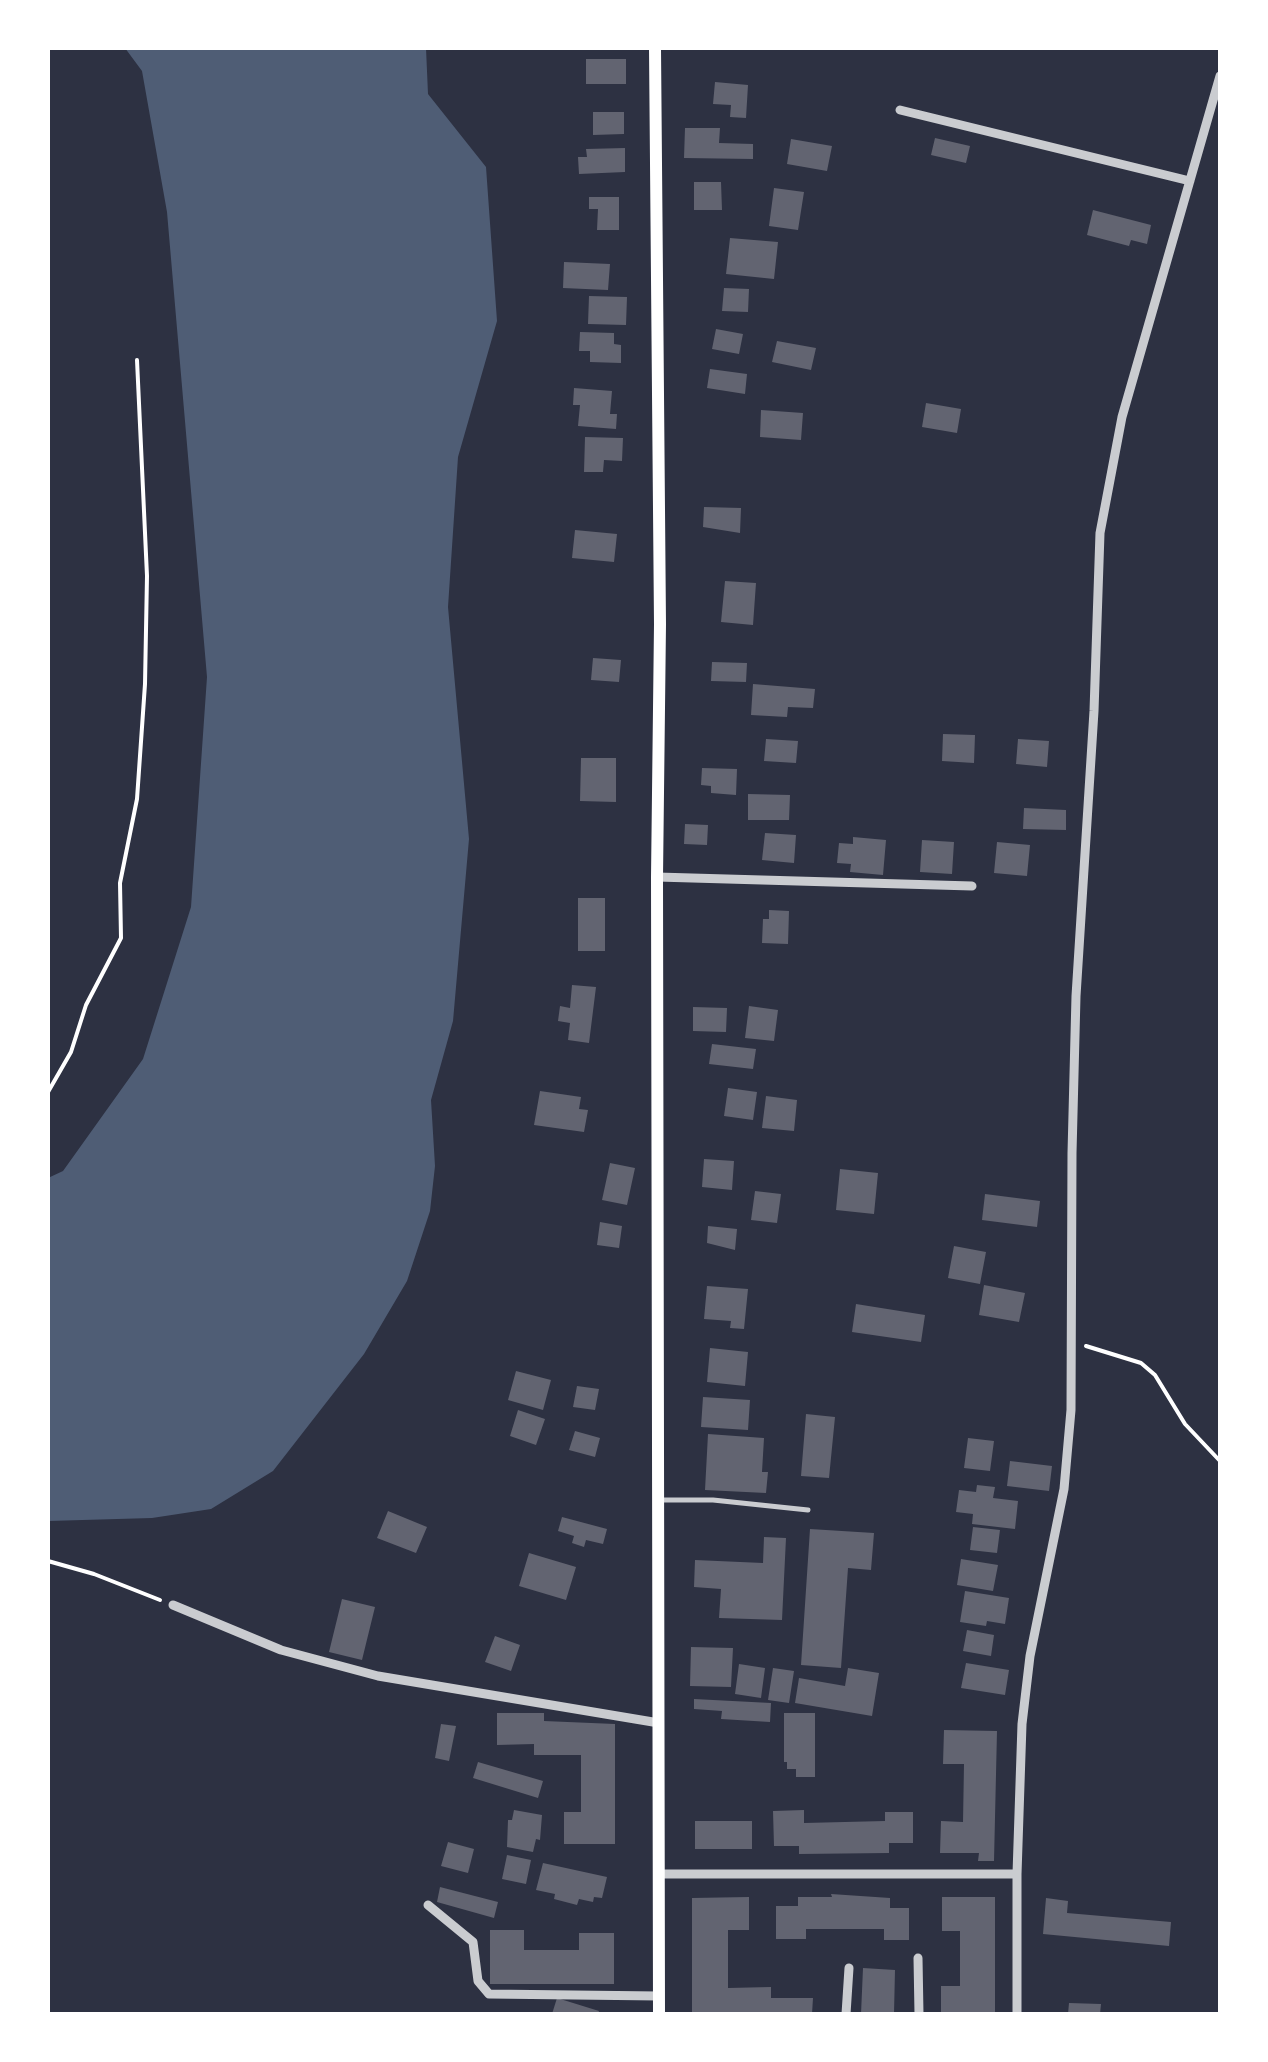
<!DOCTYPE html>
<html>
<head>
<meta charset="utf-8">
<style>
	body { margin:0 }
	#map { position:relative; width:1268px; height:2062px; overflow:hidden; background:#2d3142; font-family:"Nunito Sans",sans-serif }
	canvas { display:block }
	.frame { position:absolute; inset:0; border:50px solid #fff; pointer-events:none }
</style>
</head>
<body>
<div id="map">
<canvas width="1268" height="2062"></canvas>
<div class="frame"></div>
</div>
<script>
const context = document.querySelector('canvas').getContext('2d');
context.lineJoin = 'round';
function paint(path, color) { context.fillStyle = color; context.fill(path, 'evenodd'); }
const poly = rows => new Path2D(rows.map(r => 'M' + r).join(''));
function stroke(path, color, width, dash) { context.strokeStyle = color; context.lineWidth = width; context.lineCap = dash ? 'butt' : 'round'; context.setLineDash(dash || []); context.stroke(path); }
paint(poly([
	[125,48,426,48,428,94,486,167,497,321,458,457,448,607,469,839,453,1021,431,1100,435,1166,430,1211,407,1281,364,1354,273,1471,211,1509,152,1518,48,1521,48,1178,63,1171,143,1059,191,907,207,677,167,212,142,71]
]), '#4f5d75');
paint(poly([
	[586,59,626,59,626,84,586,84],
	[715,82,748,85,746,118,730,117,731,105,713,104],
	[593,112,624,112,624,134,593,135],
	[685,128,720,128,719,143,753,144,753,159,684,158],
	[935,138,970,146,966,163,931,155],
	[791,139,832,146,827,171,787,164],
	[625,148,625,172,579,174,578,157,587,157,586,149],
	[694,182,721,182,722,210,694,210],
	[774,188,804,192,798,230,769,226],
	[589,197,619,197,619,230,597,230,598,209,589,209],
	[1093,210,1151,225,1147,244,1131,240,1129,246,1087,235],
	[730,238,778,242,774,279,726,274],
	[564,262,610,264,608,290,563,288],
	[724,288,749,289,748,312,722,311],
	[589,296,627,297,626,325,588,324],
	[716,329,743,334,739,354,712,349],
	[580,332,614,333,614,344,621,345,621,363,590,362,590,351,579,351],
	[777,341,816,348,811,370,772,362],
	[710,369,747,374,745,394,707,388],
	[574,388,612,391,610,414,617,414,616,429,578,426,580,405,573,405],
	[926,403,961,409,957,433,922,427],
	[761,410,803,413,801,440,760,437],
	[585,437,623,438,622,461,604,460,603,472,584,472],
	[704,507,741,508,740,533,703,527],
	[575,530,617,534,614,562,572,558],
	[725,581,756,583,753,625,721,622],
	[593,658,621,660,619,682,591,680],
	[712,662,747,663,746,682,711,681],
	[753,684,815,689,813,708,788,707,787,717,751,715],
	[943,734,975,735,974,763,942,761],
	[766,739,798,741,796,763,764,761],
	[1018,739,1049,741,1047,767,1016,764],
	[581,758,616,758,616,802,580,801],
	[702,768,737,769,736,795,711,793,711,786,701,785],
	[748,794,790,795,789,820,748,820],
	[1024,808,1066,810,1066,830,1023,829],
	[685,824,708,825,707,845,684,844],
	[765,833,796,835,794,863,762,860],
	[853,837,886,840,883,875,850,872,851,864,837,863,839,843,853,844],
	[922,840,954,842,952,874,920,872],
	[997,842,1030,845,1027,876,994,873],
	[578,898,605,898,605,951,578,951],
	[769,910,789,911,788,944,762,943,763,919,769,919],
	[572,985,596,987,589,1043,568,1040,570,1023,558,1021,560,1006,570,1008],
	[749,1006,778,1010,774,1041,745,1038],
	[693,1007,727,1008,726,1032,693,1031],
	[712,1044,756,1049,753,1069,709,1064],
	[728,1088,757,1092,753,1120,724,1116],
	[540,1091,581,1097,579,1109,588,1110,584,1132,534,1125],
	[766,1096,797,1100,794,1131,762,1128],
	[704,1159,734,1161,732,1190,702,1187],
	[610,1163,635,1168,627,1205,602,1200],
	[840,1169,878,1173,874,1214,836,1210],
	[755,1191,781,1194,777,1223,751,1220],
	[985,1194,1040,1201,1037,1227,982,1220],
	[600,1222,622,1226,619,1248,597,1245],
	[708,1226,737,1229,735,1250,707,1243],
	[954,1246,986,1252,980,1284,948,1278],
	[984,1285,1025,1293,1019,1322,979,1315],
	[707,1286,748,1289,744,1329,730,1328,731,1321,704,1319],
	[856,1304,925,1315,921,1342,852,1332],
	[710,1348,748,1352,745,1386,707,1382],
	[516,1371,551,1380,543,1410,508,1400],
	[577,1386,599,1389,595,1410,573,1407],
	[703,1397,750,1400,748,1430,701,1427],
	[518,1410,545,1419,536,1445,510,1436],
	[806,1414,835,1417,829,1478,801,1476],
	[575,1431,600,1438,595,1457,569,1450],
	[708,1434,764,1438,762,1472,768,1472,766,1493,705,1490],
	[968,1438,994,1441,990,1471,964,1468],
	[1010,1461,1052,1466,1049,1491,1007,1486],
	[977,1485,995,1487,993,1498,1018,1501,1015,1529,972,1524,973,1514,956,1512,959,1490,976,1492],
	[388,1511,427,1527,416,1553,377,1538],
	[562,1517,607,1529,603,1544,586,1540,584,1547,572,1543,574,1536,558,1531],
	[973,1527,1000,1530,997,1553,970,1550],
	[810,1529,874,1533,871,1570,848,1568,841,1668,801,1665],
	[764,1537,786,1538,782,1620,719,1618,721,1589,694,1587,695,1560,763,1563],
	[529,1553,576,1567,566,1600,519,1586],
	[961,1559,998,1565,993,1591,957,1585],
	[965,1591,1009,1598,1005,1624,987,1621,986,1626,960,1622],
	[342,1599,375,1607,362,1660,329,1652],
	[967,1630,994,1635,991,1656,963,1651],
	[495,1636,520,1645,511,1671,485,1662],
	[691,1647,733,1648,731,1687,690,1686],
	[966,1663,1009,1670,1005,1695,961,1688],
	[739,1664,765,1668,761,1698,735,1694],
	[773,1668,794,1671,789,1703,768,1700],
	[848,1668,879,1673,872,1716,795,1703,799,1678,845,1686],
	[694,1699,771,1703,770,1722,721,1719,722,1711,694,1709],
	[497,1713,544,1713,544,1721,615,1724,615,1844,564,1844,564,1812,581,1812,581,1755,534,1755,534,1744,497,1745],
	[784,1713,815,1713,815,1777,796,1777,796,1769,787,1769,787,1762,784,1762],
	[441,1724,456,1726,449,1761,435,1758],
	[944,1730,997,1731,994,1861,978,1861,979,1853,940,1853,941,1821,963,1822,964,1764,943,1764],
	[478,1762,543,1781,538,1798,473,1778],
	[514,1810,542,1815,540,1840,536,1839,533,1852,507,1847,508,1820,512,1820],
	[804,1810,804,1823,885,1821,885,1812,913,1812,913,1843,889,1843,889,1853,799,1854,799,1846,774,1846,773,1811],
	[695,1821,752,1821,752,1849,695,1849],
	[448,1842,474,1849,468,1873,441,1866],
	[507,1855,531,1860,526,1884,502,1879],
	[543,1863,607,1877,602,1898,594,1897,593,1902,579,1899,577,1905,554,1899,555,1894,536,1890],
	[440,1887,498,1902,494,1918,437,1902],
	[831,1894,890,1898,890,1908,909,1908,909,1940,884,1940,884,1929,806,1929,806,1939,776,1939,776,1906,798,1906,798,1897,832,1897],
	[749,1897,749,1930,728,1930,728,1988,771,1987,771,1998,813,1998,812,2014,692,2014,692,1898],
	[942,1897,995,1897,995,2014,941,2014,941,1986,960,1986,960,1931,942,1931],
	[1046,1898,1068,1901,1067,1913,1171,1922,1169,1946,1043,1934],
	[490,1930,524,1930,524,1950,579,1950,579,1933,614,1933,614,1984,490,1984],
	[863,1968,895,1970,894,2014,861,2014],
	[557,1998,599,2011,598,2014,552,2014],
	[1069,2003,1101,2004,1100,2014,1068,2014]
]), '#626471');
stroke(poly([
	[48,1092,71,1052,86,1005,121,938,120,883,137,799,145,684,147,576,137,360],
	[1086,1346,1141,1363,1155,1375,1185,1424,1220,1461],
	[48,1561,94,1574,160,1600]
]), '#fff', 4);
stroke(poly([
	[661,1500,713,1500,808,1510]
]), '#caccd0', 5);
stroke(poly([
	[900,110,1190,181],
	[657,877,972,886],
	[173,1605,281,1650,378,1676,659,1723],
	[659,1874,1017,1874],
	[428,1905,473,1942,478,1981,489,1994,659,1996],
	[918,1958,919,2014],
	[846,2014,849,1968],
	[1017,2014,1017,1874,1022,1724,1030,1656,1064,1489,1071,1410,1072,1153,1076,996,1094,711,1100,533,1122,417,1220,76]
]), '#caccd0', 9);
stroke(poly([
	[655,48,660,624,657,877,659,2014]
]), '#fff', 12);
</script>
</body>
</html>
